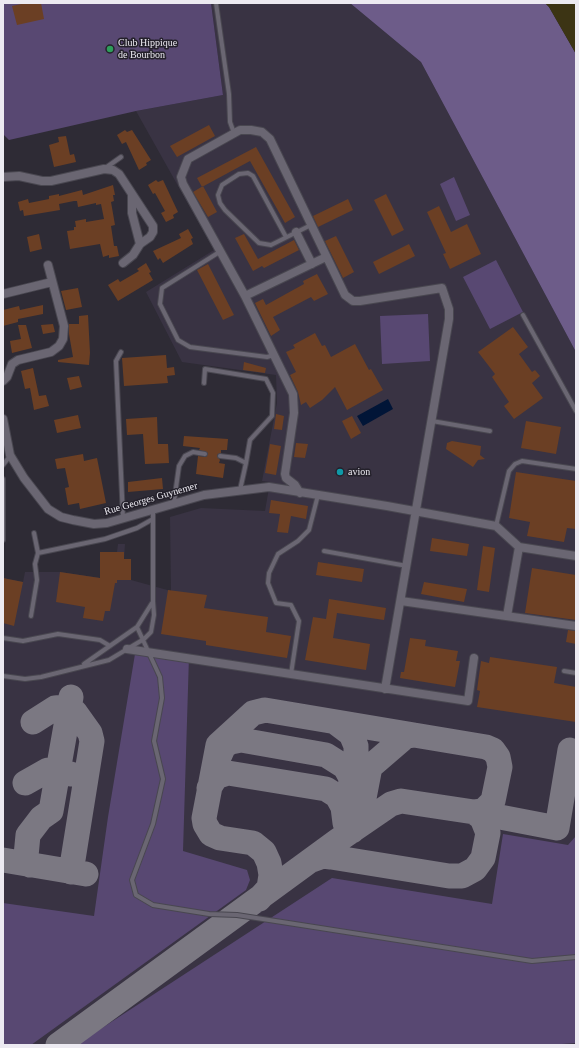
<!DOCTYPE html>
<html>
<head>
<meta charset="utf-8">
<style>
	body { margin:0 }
	#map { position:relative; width:579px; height:1048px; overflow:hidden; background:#2e2b35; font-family:Georgia,serif }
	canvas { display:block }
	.frame { position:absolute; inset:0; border:4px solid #eceaf1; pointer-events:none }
</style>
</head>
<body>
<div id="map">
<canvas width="579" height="1048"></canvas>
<div class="frame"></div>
</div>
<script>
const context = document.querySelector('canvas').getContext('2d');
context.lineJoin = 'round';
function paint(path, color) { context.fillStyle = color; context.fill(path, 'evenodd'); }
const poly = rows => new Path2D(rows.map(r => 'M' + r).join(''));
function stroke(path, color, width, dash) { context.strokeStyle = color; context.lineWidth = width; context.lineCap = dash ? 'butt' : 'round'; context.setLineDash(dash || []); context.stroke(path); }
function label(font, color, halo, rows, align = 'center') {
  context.font = font + ' Georgia,serif'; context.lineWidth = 3; context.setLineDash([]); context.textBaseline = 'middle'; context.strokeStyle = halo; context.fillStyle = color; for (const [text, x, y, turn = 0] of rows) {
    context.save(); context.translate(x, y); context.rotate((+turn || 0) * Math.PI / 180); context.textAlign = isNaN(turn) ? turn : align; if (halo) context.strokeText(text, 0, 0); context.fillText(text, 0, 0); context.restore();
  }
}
paint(poly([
	[211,3,350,3,421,62,576,352,576,1045,3,1045,3,578,23,582,25,572,60,572,100,578,100,552,117,552,118,544,125,544,124,559,131,559,131,580,171,591,170,517,201,508,265,511,270,482,262,481,277,403,276,375,182,362,146,292,214,250,136,111,223,95]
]), '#393343');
paint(poly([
	[3,3,211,3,223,95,136,111,9,140,3,134],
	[454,177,470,215,456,221,440,184],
	[496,260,523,312,490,329,463,277],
	[428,314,430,361,382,364,380,316],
	[135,654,189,656,183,851,247,870,250,880,246,890,31,1045,3,1045,3,903,94,916,108,817],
	[503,834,568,845,576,836,576,1043,548,1045,76,1045,332,878,492,904]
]), '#584872');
paint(poly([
	[350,3,545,3,549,7,576,54,576,352,421,62]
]), '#6d5c89');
paint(poly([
	[545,3,576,3,576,54,549,7]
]), '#3c3414');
paint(poly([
	[388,399,393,409,363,426,357,416]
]), '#011537');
stroke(poly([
	[33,722,55,708,65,707,75,712,90,733,92,741,71,872],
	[335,722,351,734,356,746,356,757,351,787],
	[220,755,224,746,231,742,241,740,326,755,345,767,351,778,350,793],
	[25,783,48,770,71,774],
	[209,788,216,777,228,773,326,789,337,796,343,807,345,823],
	[474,812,557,828,570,750],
	[352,831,360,819,370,767,406,736,414,735,486,747,493,750,498,757,500,767,493,801,483,811,474,812],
	[3,860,86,874],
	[30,865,26,856,28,835,41,818,51,811,71,697],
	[259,899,269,888,271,875,269,863,264,852,253,843,220,838,211,834,205,824,204,818,218,745,253,713,265,710,414,735],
	[58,1045,337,841,391,804,401,801,474,812,482,818,488,833,483,858,475,869,462,876,449,876,331,857,323,856,312,860]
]), '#7b7882', 25);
paint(poly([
	[26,3,41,3,44,19,17,25,12,6],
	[209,125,215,136,177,157,170,146],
	[125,130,127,132,132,130,151,160,146,163,147,165,139,170,126,142,122,144,117,135],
	[66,136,70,155,74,154,76,162,54,167,49,145,59,142,58,137],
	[256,147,295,217,285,223,250,161,202,187,197,178],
	[156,180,158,182,163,180,178,212,173,215,174,218,166,222,161,213,165,211,155,193,153,194,148,185],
	[113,185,115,195,113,195,114,201,111,202,115,225,111,226,114,246,117,246,119,256,109,258,109,255,103,257,100,244,70,249,67,231,74,230,74,227,76,227,75,221,86,219,86,222,104,219,101,204,96,205,96,203,78,207,77,201,74,201,59,204,60,210,24,216,23,210,20,211,18,202,28,199,29,203,49,199,49,196,59,194,59,196,82,190,83,195],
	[203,186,217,212,208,217,193,192],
	[386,194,404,230,392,236,374,200],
	[348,199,353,210,318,227,313,216],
	[439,206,451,232,467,224,481,254,450,269,443,254,446,253,427,212],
	[188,229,193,238,191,239,193,244,163,263,160,258,158,260,153,251,181,238,179,234],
	[39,234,42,249,30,252,27,237],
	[244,234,258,259,294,240,299,250,264,268,262,266,253,271,235,238],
	[336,236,354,272,343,278,325,241],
	[409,244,415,256,379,274,373,262],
	[146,263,151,272,149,273,153,280,118,301,108,285,118,279,120,282,139,271,137,269],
	[208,264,234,315,223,320,197,270],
	[317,274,328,294,314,301,311,297,273,317,280,330,271,336,255,303,263,299,266,305,304,284,303,281],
	[78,288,82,307,66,310,61,291],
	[43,305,43,314,18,319,18,322,3,326,3,310,19,306,20,310],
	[88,315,90,353,89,365,58,362,58,360,73,357,69,334,69,324,79,324,79,316],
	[53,324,55,332,43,334,41,325],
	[18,325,26,325,32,348,12,353,10,341,21,339],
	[513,327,528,347,519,354,532,372,535,370,540,376,532,383,543,398,514,419,504,406,509,402,492,377,495,374,478,352],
	[315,333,322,346,325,345,331,357,355,344,369,370,371,369,383,390,347,410,335,387,322,400,310,408,306,402,301,405,298,392,290,375,296,372,286,352,295,348,293,345],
	[166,355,167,368,174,367,175,375,167,376,168,383,124,386,122,358],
	[244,362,266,368,265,373,243,370],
	[33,368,39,396,46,395,49,406,34,410,30,388,25,389,21,371],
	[79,376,82,387,70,390,67,378],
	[276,414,284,416,282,430,274,429],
	[78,415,81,428,57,433,54,420],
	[352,416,361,433,351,439,342,421],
	[157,417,158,444,168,444,169,463,145,464,143,434,127,435,126,419],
	[526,421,561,427,556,454,521,448],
	[184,436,228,439,227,450,221,450,221,453,217,455,220,460,219,463,225,464,223,478,196,474,198,456,206,457,208,453,199,450,200,448,183,446],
	[452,441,481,446,480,455,485,459,478,460,473,467,446,449,447,443],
	[296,443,308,444,305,458,294,457],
	[270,444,281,446,276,475,265,473],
	[83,454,84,461,97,458,106,503,80,509,79,503,68,505,65,488,69,487,65,468,57,469,55,459],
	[516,472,576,481,576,529,567,528,564,542,527,536,530,522,509,518],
	[162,478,163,489,128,492,128,482],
	[271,500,308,506,306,519,291,516,288,533,277,532,280,514,269,513],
	[432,538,469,544,467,556,430,551],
	[483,546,495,548,489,592,477,590],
	[100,552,124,552,124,559,131,559,131,580,117,580,117,583,115,583,110,611,105,611,103,621,83,618,85,607,56,602,60,572,100,578],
	[318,562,364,569,362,582,316,575],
	[532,568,576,575,576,620,525,613],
	[3,578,23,582,14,626,3,623],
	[424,582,467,589,464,602,421,594],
	[168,590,207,595,204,608,268,617,266,632,291,636,287,658,206,645,206,641,161,634],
	[329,599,386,608,384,620,337,613,333,638,370,644,366,670,305,660,313,617,326,619],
	[568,630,576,631,576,644,566,642],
	[410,638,426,640,425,646,458,651,456,661,460,661,455,687,400,678,401,672,404,672],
	[490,657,557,667,554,683,576,687,576,722,477,707,480,691,477,690,481,661,489,663]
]), '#6b3f24');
const service = poly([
	[216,3,229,94,230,122,234,133],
	[104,169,121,157],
	[286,237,253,176,248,173,239,174,222,185,218,195,220,203,225,210,259,243,271,245,311,225],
	[221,251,162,288,160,304,178,340,190,347,267,357,274,355],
	[523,315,576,411],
	[121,352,116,361,123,518],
	[204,383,205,369,266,379,273,393,272,416,250,440,246,463],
	[432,421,490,431],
	[220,456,236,458,246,463,240,490],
	[3,465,10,456],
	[3,479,3,540],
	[174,502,179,466,185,456,193,452,205,454],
	[496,526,509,471,515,464,522,461,576,469],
	[34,533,38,553,105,539,137,528,153,519],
	[324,551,407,566],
	[31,616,37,580,35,564,38,553],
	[137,627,160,677,162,698,154,741,163,779,153,824,132,880,136,895,153,905,209,914,237,915,532,961,576,957],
	[3,638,23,641,58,634,100,640,110,646],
	[84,664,137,627,152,603],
	[564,671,576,673],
	[291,674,299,621,291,605,276,603,268,583,269,573,278,554,298,541,309,530,318,495],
	[3,676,25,679,41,677,109,660,144,639,151,632,154,615,153,601,153,510]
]);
const minor = poly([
	[3,177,19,176,42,181,51,181,104,169,113,170,119,174,153,226,153,232,150,237,140,244,133,255,123,263],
	[132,195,132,213,140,244],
	[296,232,312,264],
	[3,294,52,282],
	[245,296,326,257],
	[3,381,7,377,12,364,18,360,51,352,59,346,63,339,64,326,48,265],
	[3,419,10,455,24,478,48,509,61,517,73,520,94,524,107,523,204,495,269,487,387,506,496,526,519,547,576,556],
	[300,493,295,485,286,478,285,474,294,413,293,394,245,296,183,184,181,177,188,159,240,130,251,130,262,132,270,139,345,295,353,301,360,301,442,288,449,309,449,319,385,689],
	[401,601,576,626],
	[507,616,519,547],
	[127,649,468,701,474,658]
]);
stroke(service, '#494750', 6);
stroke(minor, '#494750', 10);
stroke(service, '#6a6672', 4);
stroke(minor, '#6a6672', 8);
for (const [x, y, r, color] of [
	[110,49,4,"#2e9e5b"],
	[340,472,4,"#0f9aa8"]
]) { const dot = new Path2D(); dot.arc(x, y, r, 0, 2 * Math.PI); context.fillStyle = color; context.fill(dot); stroke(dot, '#24212b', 1.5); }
label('10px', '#eceaf1', '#24212b', [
	["Club Hippique",118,43],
	["de Bourbon",118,55],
	["avion",348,472]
], 'left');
label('10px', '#eceaf1', '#24212b', [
	["Rue Georges Guynemer",151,499,-16]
]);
</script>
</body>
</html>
